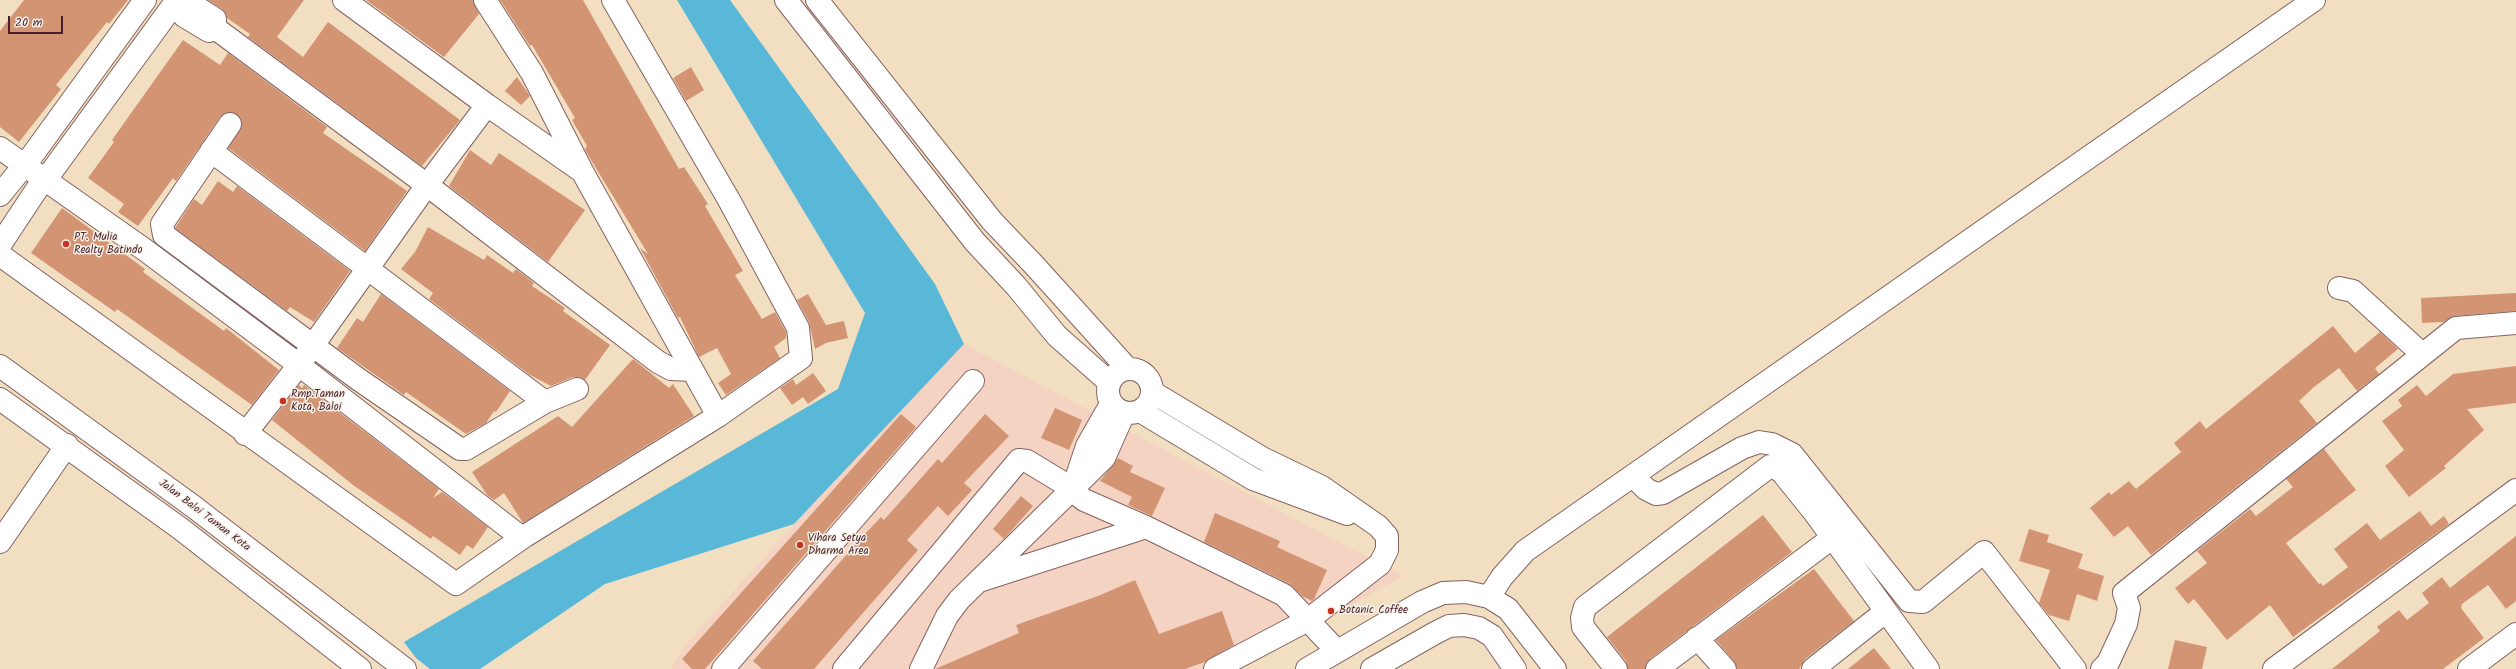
<!DOCTYPE html>
<html>
<head>
<meta charset="utf-8">
<style>
	body { margin:0 }
	#map { position:relative; width:2516px; height:669px; overflow:hidden; background:#f2dfc2; font-family:Kalam,sans-serif }
	canvas { display:block }
	.scale { position:absolute; left:8px; top:16px; width:55px; height:18px; box-sizing:border-box; border:2px solid #4a1f2b; border-top:0; padding-left:5px; font-size:12px; line-height:14px; white-space:nowrap; color:#4a1f2b; -webkit-text-stroke:3px #f7f3e8; paint-order:stroke }
</style>
</head>
<body>
<div id="map">
<canvas width="2516" height="669"></canvas>
<div class="scale">20 m</div>
</div>
<script>
const context = document.querySelector('canvas').getContext('2d');
context.lineJoin = 'round';
function paint(path, color) { context.fillStyle = color; context.fill(path, 'evenodd'); }
const poly = rows => new Path2D(rows.map(r => 'M' + r).join(''));
function stroke(path, color, width, dash) { context.strokeStyle = color; context.lineWidth = width; context.lineCap = dash ? 'butt' : 'round'; context.setLineDash(dash || []); context.stroke(path); }
function label(font, color, halo, rows, align = 'center') {
  context.font = font + ' Kalam,sans-serif'; context.lineWidth = 3; context.setLineDash([]); context.textBaseline = 'middle'; context.strokeStyle = halo; context.fillStyle = color; for (const [text, x, y, turn = 0] of rows) {
    context.save(); context.translate(x, y); context.rotate((+turn || 0) * Math.PI / 180); context.textAlign = isNaN(turn) ? turn : align; if (halo) context.strokeText(text, 0, 0); context.fillText(text, 0, 0); context.restore();
  }
}
paint(poly([
	[964,344,1403,576,1239,669,671,669,686,644,794,524]
]), '#f5d3c2');
paint(poly([
	[677,0,730,0,935,284,964,344,794,524,605,584,480,669,430,669,416,658,404,642,838,389,865,313]
]), '#59b7d7');
paint(poly([
	[24,0,128,0,109,24,107,22,56,85,61,89,19,142,0,127,0,31],
	[208,0,304,0,277,37,303,57,328,22,460,120,422,166,248,37,250,34,227,18,222,9],
	[366,0,473,0,479,14,444,57],
	[500,0,583,0,679,169,684,167,708,204,705,206,743,271,735,275,762,319,775,312,786,332,786,338,774,347,780,358,726,395,718,383,731,374,717,348,699,357,680,317,678,318,640,248,648,254,588,155,585,149,587,146,572,120,575,118,532,45,530,46],
	[183,40,220,65,228,53,327,127,323,133,407,191,365,251,228,148,242,125,241,118,231,112,220,117,176,181,173,178,138,226,118,212,124,204,88,178,114,142,112,140],
	[691,67,704,90,686,101,673,78],
	[517,77,530,96,521,105,505,91],
	[470,150,491,165,499,153,585,210,548,262,449,186],
	[218,181,233,192,237,186,350,271,314,322,290,307,287,311,175,228,194,199,202,205],
	[62,208,145,269,143,272,224,331,226,328,279,370,252,405,117,309,115,312,31,253],
	[428,227,484,260,487,255,513,273,516,269,534,283,532,286,565,308,563,311,610,345,585,380,579,377,573,377,551,386,530,375,429,299,433,293,401,269,415,252],
	[2516,293,2516,311,2455,316,2443,322,2422,323,2421,298],
	[381,294,510,391,496,412,494,411,486,423,466,434,406,392,404,395,337,348,357,318,363,322],
	[808,294,826,325,844,321,848,338,826,343,815,349,809,322,797,300],
	[2333,326,2355,353,2380,332,2398,349,2375,368,2379,374,2357,391,2339,368,2314,387,2299,401,2317,423,2151,555,2128,526,2114,537,2090,508,2109,492,2111,495,2129,481,2136,489,2181,452,2174,443,2200,421,2206,429],
	[633,359,669,388,673,384,694,416,523,523,504,493,494,500,487,495,472,472,558,416,572,427],
	[2516,366,2516,403,2467,409,2484,430,2444,466,2446,468,2409,497,2385,466,2404,450,2382,421,2402,406,2398,400,2417,385,2426,396,2453,374],
	[813,373,826,391,808,404,803,397,792,405,780,388,793,379,796,385],
	[299,385,302,388,304,385,439,489,433,498,442,492,488,527,473,549,467,545,460,555,433,536,431,539,353,485,272,420],
	[1055,408,1082,420,1069,450,1041,438],
	[901,414,916,427,705,669,692,669,682,659],
	[985,414,1009,436,964,483,972,490,948,516,938,506,907,540,918,550,814,669,762,669,753,661,863,536,881,517,884,520,938,459,942,463],
	[2324,449,2356,490,2286,543,2319,584,2321,583,2323,586,2348,567,2334,549,2367,523,2380,540,2420,511,2431,526,2444,516,2449,524,2293,637,2270,605,2227,640,2194,599,2188,604,2175,588,2207,563,2197,551,2250,509,2256,516,2293,487,2286,479],
	[1118,458,1133,466,1130,472,1165,488,1152,516,1128,505,1132,497,1100,481],
	[1021,496,1033,506,1004,539,993,529],
	[1215,513,1280,541,1277,547,1327,570,1314,599,1312,601,1302,596,1290,584,1204,542],
	[1763,515,1792,552,1650,659,1645,669,1628,669,1626,661,1607,637],
	[2029,529,2049,535,2047,542,2083,554,2078,568,2104,576,2097,601,2077,594,2069,621,2049,615,2039,603,2050,570,2019,561],
	[2516,536,2516,601,2506,609,2488,585,2462,604,2461,608,2484,638,2443,669,2332,669,2380,631,2377,627,2399,610,2407,620,2429,603,2422,593,2442,577,2450,588],
	[1814,569,1854,621,1805,659,1799,669,1737,669,1734,661,1716,640],
	[1135,580,1159,634,1222,611,1234,645,1205,662,1185,669,935,669,1019,633,1016,625,1098,596],
	[2175,640,2207,647,2202,669,2168,669],
	[1874,648,1891,669,1848,669]
]), '#d39474');
const minor = poly([
	[344,0,487,105,580,170],
	[485,0,532,73,582,171,718,416],
	[786,0,975,242,1016,286,1057,336,1109,382],
	[817,0,992,221,1034,265,1127,368],
	[193,5,215,19,215,28,209,31,184,16,187,8,193,5],
	[215,28,427,185,658,362,671,369,691,370],
	[230,124,162,224,164,235,358,379,460,449,466,449,545,402,577,389],
	[0,148,145,250,299,365,522,538],
	[211,151,545,402],
	[0,195,31,157,145,0],
	[0,245,43,180,52,171,177,0],
	[0,255,456,584,525,536,718,416,801,358,798,328,729,200,613,0],
	[2339,288,2353,291,2422,354],
	'1108 391a22 22 0 1 1 44 0a22 22 0 1 1-44 0Z',
	[1152,392,1262,458,1322,487,1378,526,1387,536,1387,550,1380,564,1308,620,1215,669],
	[1140,411,1253,479,1347,514],
	[245,434,299,365,427,185,487,105],
	[1633,476,1646,489,1656,494,1663,493,1742,448,1759,442,1772,444,1792,454,1909,601,1923,602,1984,552,2075,669],
	[1074,485,1087,446,1111,404],
	[0,542,67,445],
	[982,580,1146,527],
	[1489,597,1502,577,1525,551,2314,0],
	[1697,638,1725,669],
	[723,669,973,381],
	[844,669,1019,460,1027,461,1060,481,1084,500,1146,527,1284,595,1337,651],
	[921,669,947,616,959,600,1104,458,1124,413],
	[1616,669,1583,627,1582,618,1585,607,1770,466,1781,471,1814,512,1928,669],
	[1657,669,1832,538],
	[1813,669,1885,612],
	[2102,669,2108,663,2126,624,2129,608,2124,593,2456,328,2516,323],
	[2274,669,2516,490],
	[2469,669,2516,634]
]);
const highway = poly([
	[0,366,194,507,405,669],
	[0,399,181,529,360,669],
	[1307,669,1422,602,1443,593,1466,592,1489,597,1508,609,1555,669],
	[1372,669,1435,633,1449,626,1464,625,1479,628,1492,636,1515,669]
]);
stroke(minor, '#856260', 24);
stroke(highway, '#856260', 24);
stroke(minor, '#fff', 22);
stroke(highway, '#fff', 22);
for (const [x, y, r, color] of [
	[66,244,4,"#c8321e"],
	[283,401,4,"#c8321e"],
	[800,545,4,"#c8321e"],
	[1331,611,4,"#c8321e"]
]) { const dot = new Path2D(); dot.arc(x, y, r, 0, 2 * Math.PI); context.fillStyle = color; context.fill(dot); stroke(dot, '#f7f3e8', 1.5); }
label('11px', '#4a1f2b', '#f7f3e8', [
	["PT. Mulia",74,238],
	["Realty Batindo",74,251],
	["Rmp.Taman",291,395],
	["Kota, Baloi",291,408],
	["Vihara Setya",808,539],
	["Dharma Area",808,552],
	["Botanic Coffee",1339,611]
], 'left');
label('11px', '#4a1f2b', '#f7f3e8', [
	["Jalan Baloi Taman Kota",204,516,37]
]);
</script>
</body>
</html>
